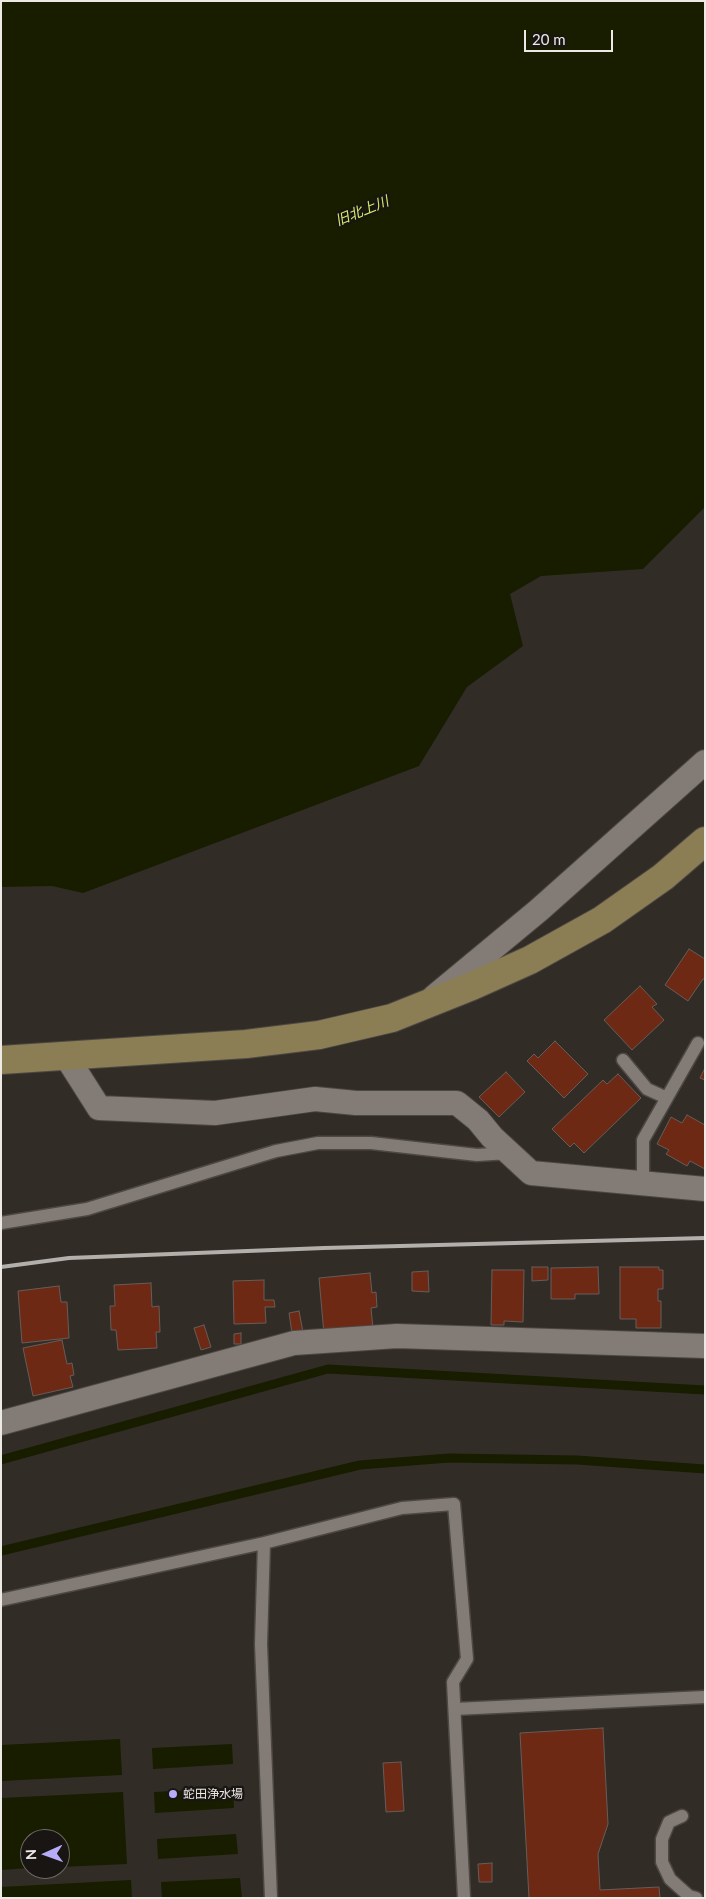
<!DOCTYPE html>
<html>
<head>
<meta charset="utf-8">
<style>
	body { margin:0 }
	#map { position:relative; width:706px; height:1899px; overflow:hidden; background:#322c27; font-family:Lato,sans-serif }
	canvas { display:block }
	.frame { position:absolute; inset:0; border:2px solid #ede9e5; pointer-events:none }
	.north { position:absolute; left:20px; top:1829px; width:50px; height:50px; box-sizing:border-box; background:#181513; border:1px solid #6d6a67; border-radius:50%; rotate:268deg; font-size:14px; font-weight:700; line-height:20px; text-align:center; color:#ede9e5 }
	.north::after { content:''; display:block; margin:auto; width:18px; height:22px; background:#b6acf8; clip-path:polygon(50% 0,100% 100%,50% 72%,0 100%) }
	.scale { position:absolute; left:524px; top:30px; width:89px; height:22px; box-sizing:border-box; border:2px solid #ede9e5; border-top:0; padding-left:6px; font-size:15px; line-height:18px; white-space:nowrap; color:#ede9e5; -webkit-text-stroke:4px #181513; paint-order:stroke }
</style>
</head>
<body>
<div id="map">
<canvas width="706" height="1899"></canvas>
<div class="frame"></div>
<div class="north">N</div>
<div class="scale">20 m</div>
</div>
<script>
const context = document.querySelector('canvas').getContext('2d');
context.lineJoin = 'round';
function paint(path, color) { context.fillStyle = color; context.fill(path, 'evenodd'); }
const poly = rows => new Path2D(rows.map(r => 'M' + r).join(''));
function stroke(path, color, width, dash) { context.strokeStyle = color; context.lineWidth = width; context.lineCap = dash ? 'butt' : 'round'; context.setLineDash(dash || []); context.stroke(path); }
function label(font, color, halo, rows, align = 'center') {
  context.font = font + ' Lato,"Noto Sans JP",sans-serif'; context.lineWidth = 4.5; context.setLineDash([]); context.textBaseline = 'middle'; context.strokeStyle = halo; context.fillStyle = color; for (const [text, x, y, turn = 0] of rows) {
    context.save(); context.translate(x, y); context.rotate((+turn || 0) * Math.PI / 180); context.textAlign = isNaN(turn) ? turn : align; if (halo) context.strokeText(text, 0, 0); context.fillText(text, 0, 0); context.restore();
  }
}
paint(poly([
	[1,1,705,1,705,507,643,569,541,576,510,594,523,646,467,687,419,766,83,893,52,886,1,887],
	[120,1739,122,1775,1,1781,1,1745],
	[232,1744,233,1764,153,1769,152,1748],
	[233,1788,234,1808,155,1813,154,1792],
	[123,1792,127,1864,60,1867,60,1839,30,1839,30,1868,1,1870,1,1798],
	[236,1834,238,1854,158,1859,157,1839],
	[240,1878,242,1898,162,1898,161,1882],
	[131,1880,132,1898,1,1898,1,1887]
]), '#181d00');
stroke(poly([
	[1,1460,328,1369,705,1390],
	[1,1551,360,1465,449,1458,577,1460,705,1469]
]), '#181d00', 9);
const building = poly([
	[689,949,705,959,705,979,703,979,688,1001,665,985,689,949],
	[640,986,657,1004,652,1007,664,1020,632,1050,604,1020,640,986],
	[555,1041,588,1074,564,1098,527,1061,534,1054,538,1058,555,1041],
	[705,1068,705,1080,700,1078,705,1068],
	[506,1072,525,1092,499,1117,479,1097,506,1072],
	[618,1074,641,1098,584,1153,574,1143,570,1147,552,1129,603,1080,607,1084,618,1074],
	[687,1115,705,1125,705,1169,690,1161,687,1166,666,1154,669,1150,657,1144,671,1117,682,1123,687,1115],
	[532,1267,548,1267,548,1280,532,1281,532,1267],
	[598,1267,599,1294,575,1294,575,1299,551,1299,551,1268,598,1267],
	[620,1267,659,1267,659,1270,663,1270,663,1289,658,1289,658,1301,661,1301,661,1328,636,1328,636,1319,620,1319,620,1267],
	[492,1270,524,1270,523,1322,504,1321,504,1325,491,1325,492,1270],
	[428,1271,429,1292,412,1291,412,1272,428,1271],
	[370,1273,372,1293,376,1292,377,1307,371,1308,373,1329,324,1334,319,1278,370,1273],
	[264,1280,264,1300,274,1300,275,1307,265,1307,266,1323,234,1324,233,1281,264,1280],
	[151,1283,152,1307,159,1306,160,1332,156,1332,157,1348,118,1350,116,1330,111,1330,110,1306,115,1306,114,1285,151,1283],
	[59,1286,61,1302,67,1302,69,1338,22,1343,18,1291,59,1286],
	[299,1311,303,1332,292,1333,289,1313,299,1311],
	[204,1325,211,1347,201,1350,194,1328,204,1325],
	[241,1333,241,1344,234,1344,234,1334,241,1333],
	[62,1340,67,1364,72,1363,74,1375,70,1376,73,1387,33,1396,23,1348,62,1340],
	[603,1728,608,1824,598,1854,600,1890,659,1887,660,1898,529,1898,520,1733,603,1728],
	[401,1762,404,1811,386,1812,383,1763,401,1762],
	[492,1863,492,1882,479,1882,478,1864,492,1863]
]);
paint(building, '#6e2914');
stroke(building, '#665d5a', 1);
const lane = poly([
	[623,1060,647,1089,667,1098],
	[643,1183,643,1140,698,1043],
	[1,1223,87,1209,276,1151,318,1143,371,1143,477,1155,509,1153],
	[264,1543,261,1644,271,1898],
	[1,1600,264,1543,402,1508,454,1504,467,1659,453,1682,464,1898],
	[455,1709,705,1697],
	[682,1816,669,1822,662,1839,662,1862,670,1879,689,1896,696,1898]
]);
const street = poly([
	[434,997,539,910,705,762],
	[66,1056,99,1108,215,1113,315,1099,356,1103,457,1103,478,1120,492,1137,531,1173,705,1189],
	[1,1423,294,1343,397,1336,705,1346]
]);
const secondary = poly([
	[1,1060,246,1044,319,1035,392,1018,472,986,530,960,602,920,663,877,705,841]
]);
stroke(lane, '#4d4843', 15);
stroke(street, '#4d4843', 26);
stroke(secondary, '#4d4843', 30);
stroke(lane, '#837c76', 12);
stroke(street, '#837c76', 24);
stroke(secondary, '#8b7d54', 28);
stroke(poly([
	[1,1267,69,1258,324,1248,705,1238]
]), '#b3afaa', 4);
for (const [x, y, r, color] of [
	[173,1794,5,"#b6acf8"]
]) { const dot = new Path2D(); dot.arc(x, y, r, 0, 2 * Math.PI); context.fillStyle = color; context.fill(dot); stroke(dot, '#181513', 2); }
label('12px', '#ede9e5', '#181513', [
	["蛇田浄水場",183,1794]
], 'left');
label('italic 14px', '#d7ef6b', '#181513', [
	["旧北上川",362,211,-22]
]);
</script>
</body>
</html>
